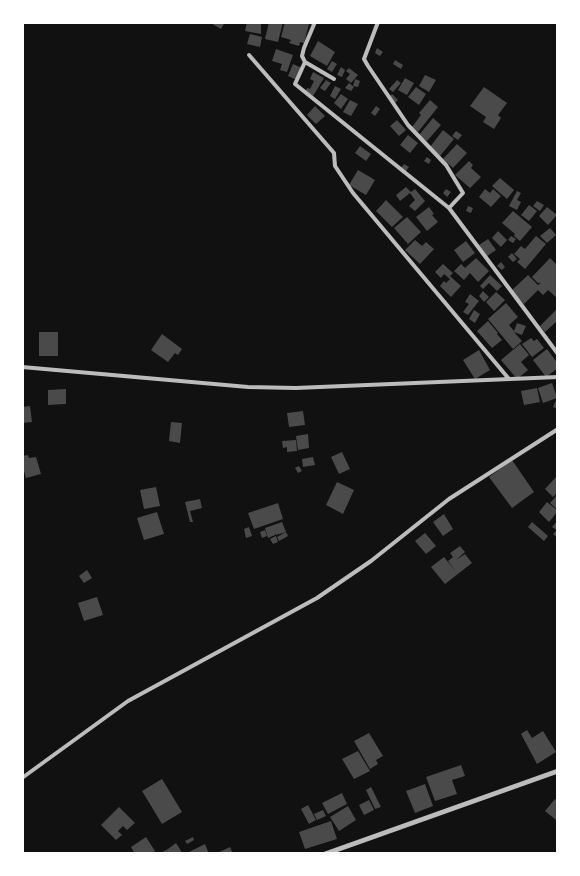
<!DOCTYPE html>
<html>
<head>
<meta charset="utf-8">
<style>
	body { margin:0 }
	#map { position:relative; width:580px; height:876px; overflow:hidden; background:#111; font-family:"Asap Condensed",sans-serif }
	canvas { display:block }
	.frame { position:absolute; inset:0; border:24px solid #fff; pointer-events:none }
</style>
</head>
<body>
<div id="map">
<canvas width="580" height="876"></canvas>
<div class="frame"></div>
</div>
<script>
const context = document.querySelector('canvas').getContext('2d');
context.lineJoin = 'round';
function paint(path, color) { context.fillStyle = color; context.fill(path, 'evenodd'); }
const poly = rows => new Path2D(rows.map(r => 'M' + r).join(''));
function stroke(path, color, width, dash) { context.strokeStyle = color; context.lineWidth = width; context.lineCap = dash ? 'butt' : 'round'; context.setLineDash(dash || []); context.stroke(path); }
paint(poly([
	[209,22,225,22,221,29],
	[247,22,261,22,261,34,245,31],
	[269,22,283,22,278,42,265,39],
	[285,22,313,22,313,25,309,24,304,43,300,42,299,46,289,43,291,40,281,37],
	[250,34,262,37,260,47,247,44],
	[318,41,335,52,327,66,310,56],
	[377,48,383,52,380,56,375,53],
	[276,49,293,55,287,72,280,70,282,64,272,61],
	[395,60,403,65,401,69,393,64],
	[332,61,337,64,332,72,327,69],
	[293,64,302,68,297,80,288,76],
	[341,67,345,70,342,77,337,75],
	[349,68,358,75,351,83,346,79,350,74,346,71],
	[313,72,324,78,313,96,305,92,307,88,310,89,314,81,310,79],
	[425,75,436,80,429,92,419,86],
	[405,78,414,83,407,95,398,90],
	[355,79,360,81,358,87,353,86],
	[326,80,331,83,325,91,320,88],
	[397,80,401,83,393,92,389,89],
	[349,83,354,87,351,91,345,88],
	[335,86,341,89,335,99,330,96],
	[416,87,426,94,419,105,408,97],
	[484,87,507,103,498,115,501,118,494,129,483,122,486,117,470,106],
	[341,94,348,99,341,109,334,103],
	[392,94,398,100,394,104,388,98],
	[350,100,358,104,351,116,343,112],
	[430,100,438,107,418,132,412,127,421,115,419,113],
	[315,106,325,116,316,124,307,115],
	[376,106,380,109,375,116,371,113],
	[433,118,441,125,427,141,419,135],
	[397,120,406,130,399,136,390,126],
	[443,130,454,139,440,156,430,147],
	[456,131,462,135,458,140,452,136],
	[408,135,418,143,410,153,400,145],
	[457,144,467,153,453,168,443,159],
	[360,146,371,154,366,161,355,153],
	[427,157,431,160,429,164,424,161],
	[469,161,473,165,471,168,481,177,470,188,455,175],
	[404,164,409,167,406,171,401,168],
	[358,170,375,180,366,195,349,185],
	[500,178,514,190,507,199,492,186],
	[406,187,411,192,415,189,425,201,415,211,409,206,415,200,410,193,400,201,396,195],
	[446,189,451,192,447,197,443,193],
	[485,189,490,193,493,189,501,196,491,207,479,197],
	[517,191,521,193,517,200,521,202,517,210,509,206],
	[386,200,403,217,392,227,376,211],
	[537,201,544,205,540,211,533,206],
	[529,205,537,211,529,221,521,215],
	[468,206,473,208,471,213,466,211],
	[429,207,434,214,432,215,438,222,427,231,416,217],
	[547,207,557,215,548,225,539,216],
	[513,211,532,227,520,241,514,236,515,234,502,223],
	[407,217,421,232,408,244,394,228],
	[550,228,556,235,547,243,540,236],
	[498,231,507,240,501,247,492,238],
	[511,236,516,239,513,243,508,240],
	[536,236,546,244,525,269,517,262,520,259,514,254,521,246,525,249],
	[488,239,496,250,487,256,479,245],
	[415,240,422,246,426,242,434,249,420,264,405,250],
	[466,241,475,253,463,262,454,250],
	[512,253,517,259,513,262,508,257],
	[476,258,489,271,478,282,470,273,464,280,454,271,461,264,465,268],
	[550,258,558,266,558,299,548,290,543,295,538,290,524,304,511,291,528,275,538,285,541,283,538,283,532,277],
	[501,262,505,267,502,270,497,266],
	[443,264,453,273,450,276,461,286,451,297,440,286,444,281,446,283,450,279,444,274,441,278,435,272],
	[490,275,502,286,497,291,489,283,483,289,480,286],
	[483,291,489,297,484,302,479,296],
	[496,292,505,300,494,311,486,302],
	[470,294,479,301,468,315,463,312,469,304,465,302],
	[506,303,518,317,509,325,514,331,517,323,526,326,522,335,514,332,522,341,513,349,488,319],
	[557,309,558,320,545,332,540,326],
	[474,310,480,314,475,323,469,319],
	[488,321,498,333,497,334,502,340,492,348,477,331],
	[39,332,58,332,58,356,39,356],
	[162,334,182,349,178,355,175,353,168,362,151,350],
	[531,338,534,341,537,339,544,348,532,357,522,344],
	[520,344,529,355,521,362,528,370,517,379,501,360],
	[547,349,558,364,558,368,546,377,533,360],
	[479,350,490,370,475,379,463,360],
	[552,383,557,397,558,396,558,409,553,407,557,398,543,403,538,388],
	[537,388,540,402,524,405,521,391],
	[66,389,66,404,48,405,48,390],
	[30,406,32,422,22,423,22,407],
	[303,411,305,425,289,427,287,413],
	[171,422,182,423,180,443,169,441],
	[308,434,309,448,298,450,296,436],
	[296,440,297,451,287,452,287,447,283,448,282,441],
	[342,452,350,469,339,474,331,457],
	[28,455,29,458,36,457,41,474,26,478,22,464,22,456],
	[313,457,315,465,303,467,302,459],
	[512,460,534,492,512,508,489,477],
	[299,466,302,471,298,473,295,468],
	[556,477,558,478,558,492,553,497,545,489],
	[337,482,354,490,343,514,326,505],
	[156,487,160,506,144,509,140,490],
	[558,494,558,510,550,503],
	[200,499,202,508,190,511,193,522,190,522,185,502],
	[547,502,558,511,549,522,539,512],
	[278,503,283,519,254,529,248,513],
	[157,512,164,534,144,540,137,518],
	[444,514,453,529,443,536,433,522],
	[558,520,558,538,553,534,557,530,552,527],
	[282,522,286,532,276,535,275,533,275,535,268,538,265,528],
	[532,522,548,536,544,541,528,527],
	[249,527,252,536,246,538,244,529],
	[265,530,267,536,262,538,260,532],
	[286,532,288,536,279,541,277,537],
	[425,533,436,546,426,554,415,541],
	[276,536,278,542,273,544,270,539],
	[460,546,465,552,456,560,465,554,472,563,445,584,431,567,444,557,456,572,448,561,453,557,450,553],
	[87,570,92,578,84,583,79,576],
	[97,597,103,615,84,621,78,603],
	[527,730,532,738,543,731,556,752,537,764,521,734],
	[369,733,383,756,376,760,378,764,370,769,354,741],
	[358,751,370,771,354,779,342,759],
	[461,765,465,776,452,780,457,794,435,801,426,777],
	[162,779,182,812,162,824,142,791],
	[425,784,433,806,415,813,406,791],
	[371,787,381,807,375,809,366,790],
	[342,793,347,804,328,814,322,803],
	[555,799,558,801,558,818,556,820,545,811],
	[369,800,374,810,364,815,359,805],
	[308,805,316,820,309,824,301,809],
	[348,806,356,820,339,831,330,817],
	[119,807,135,823,127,830,123,826,118,831,122,835,116,840,101,825],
	[323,810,326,816,317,820,314,814],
	[331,821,337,839,305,849,299,832],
	[146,837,155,851,151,854,135,854,131,847],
	[193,837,194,840,187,844,185,841],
	[176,843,183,854,159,854,168,849],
	[205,844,209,854,185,854],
	[230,847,233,854,215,854]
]), '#4a4a4a');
stroke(poly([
	[315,22,304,48,302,56,305,62,295,84,449,208,558,354],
	[378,22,364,59,368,66,408,125,446,165,463,193,449,208],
	[249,55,334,153,335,166,353,193,509,379],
	[305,62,334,79],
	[22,367,248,387,296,388,558,377],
	[22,778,128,701,317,598,371,561,449,499,558,429]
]), '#bcbcbc', 4);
stroke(poly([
	[325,854,558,771]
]), '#bcbcbc', 5);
</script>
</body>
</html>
